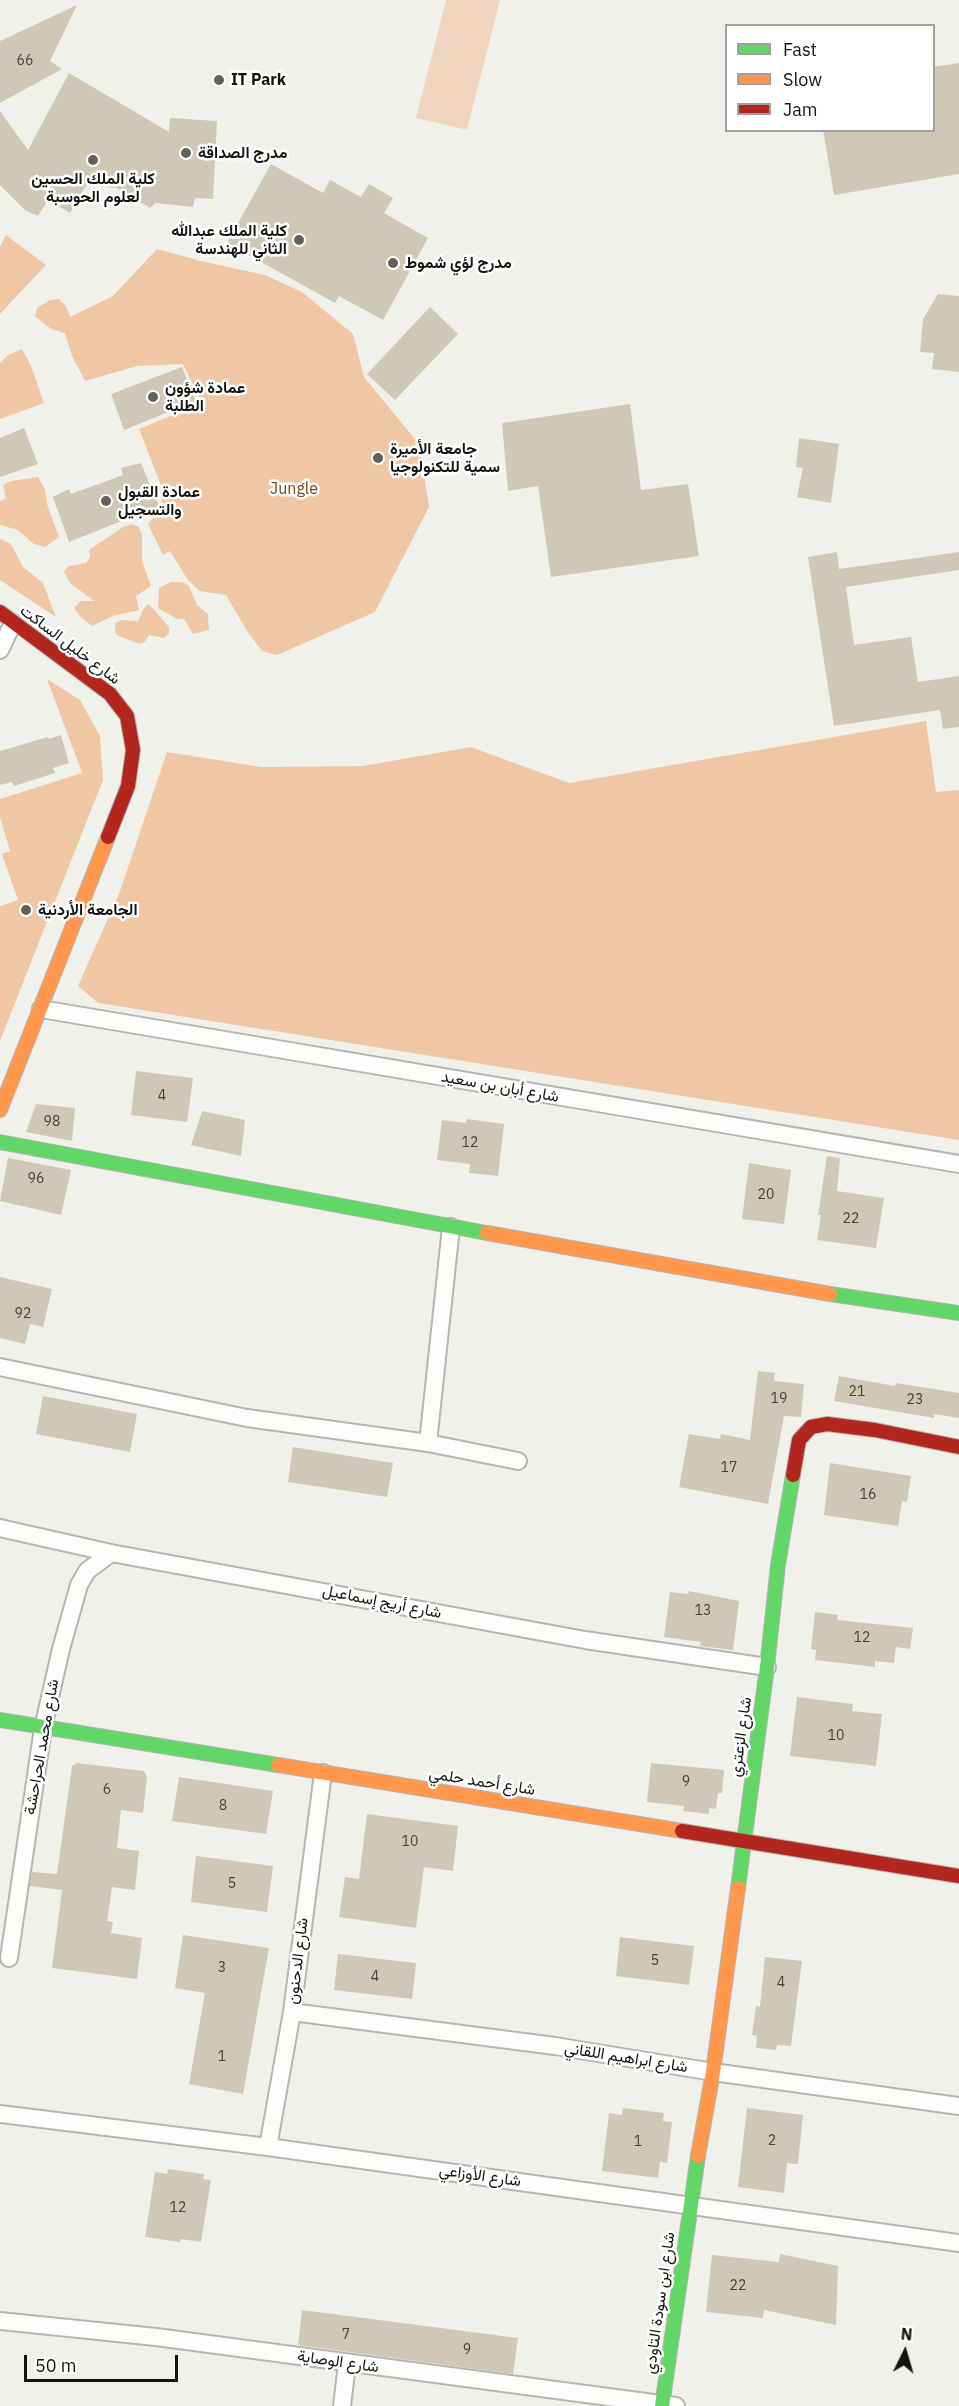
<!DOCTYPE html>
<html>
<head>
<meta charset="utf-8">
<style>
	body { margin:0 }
	#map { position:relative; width:959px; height:2406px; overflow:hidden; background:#f1f1ec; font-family:"IBM Plex Sans",sans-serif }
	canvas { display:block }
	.legend { position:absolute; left:725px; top:24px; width:210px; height:108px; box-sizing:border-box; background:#fff; border:2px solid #a1a1a0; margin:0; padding:8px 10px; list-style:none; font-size:18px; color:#141411 }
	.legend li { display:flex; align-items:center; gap:12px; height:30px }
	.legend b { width:30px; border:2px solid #a1a1a0 }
	.north { position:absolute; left:875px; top:2322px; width:60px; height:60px; -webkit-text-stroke:4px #fff; paint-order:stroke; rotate:5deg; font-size:16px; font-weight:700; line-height:24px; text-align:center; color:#141411 }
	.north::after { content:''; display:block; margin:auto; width:21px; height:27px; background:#141411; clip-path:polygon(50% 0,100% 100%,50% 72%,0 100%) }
	.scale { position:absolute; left:24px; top:2355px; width:154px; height:27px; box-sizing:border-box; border:3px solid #141411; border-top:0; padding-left:8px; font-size:18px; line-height:21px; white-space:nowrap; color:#141411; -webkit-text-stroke:4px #fff; paint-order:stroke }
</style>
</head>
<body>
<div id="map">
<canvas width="959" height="2406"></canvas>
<ul class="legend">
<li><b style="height:8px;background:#63d668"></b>Fast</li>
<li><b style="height:8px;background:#ff974d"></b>Slow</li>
<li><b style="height:8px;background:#b3261e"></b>Jam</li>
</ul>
<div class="north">N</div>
<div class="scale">50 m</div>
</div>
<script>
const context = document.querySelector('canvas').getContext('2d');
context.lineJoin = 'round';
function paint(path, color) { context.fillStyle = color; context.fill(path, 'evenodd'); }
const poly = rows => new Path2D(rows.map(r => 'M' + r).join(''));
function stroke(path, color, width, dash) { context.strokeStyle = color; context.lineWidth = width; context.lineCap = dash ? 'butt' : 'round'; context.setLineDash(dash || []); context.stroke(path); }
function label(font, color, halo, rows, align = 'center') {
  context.font = font + ' "IBM Plex Sans",Vazirmatn,sans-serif'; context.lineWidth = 5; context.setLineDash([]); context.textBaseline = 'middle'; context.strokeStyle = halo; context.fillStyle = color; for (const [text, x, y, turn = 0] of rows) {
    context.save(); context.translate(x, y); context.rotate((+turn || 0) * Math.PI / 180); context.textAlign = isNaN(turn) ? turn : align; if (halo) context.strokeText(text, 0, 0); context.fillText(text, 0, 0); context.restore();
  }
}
paint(poly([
	[446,0,500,0,467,130,416,118]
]), '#f0d6c0');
paint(poly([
	[6,235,46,265,0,314,0,247],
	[157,249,201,261,265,275,302,292,353,334,364,377,419,444,429,507,375,612,277,655,262,651,247,631,226,595,200,591,188,580,170,551,163,555,148,524,153,518,161,515,162,501,160,493,162,488,139,429,202,403,183,364,137,366,85,381,72,356,65,333,51,329,35,316,37,308,50,300,59,299,66,306,70,317,113,296],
	[22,349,31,366,44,403,0,419,0,363,8,355],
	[38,477,45,489,47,504,59,537,45,547,34,544,18,530,0,525,0,501,6,499,3,485,11,481],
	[132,524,139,527,142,536,142,561,151,586,136,596,139,610,113,616,92,626,80,616,74,608,81,601,94,601,70,583,64,571,69,566,86,563,90,557,89,550,123,527],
	[0,539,11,544,23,567,43,583,56,617,0,580],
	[171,582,182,582,189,586,197,605,208,614,209,630,193,634,184,619,177,619,158,608,159,588],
	[149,604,169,627,169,634,164,638,149,635,145,642,139,644,117,635,115,631,115,624,121,620,138,621,144,608],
	[47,679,80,700,100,736,103,780,0,1041,0,906,18,900,2,854,10,851,0,817,0,799,82,773],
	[926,721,936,792,959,790,959,1140,98,1003,78,986,119,894,167,752,261,767,363,766,471,747,569,783]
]), '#efc7a4');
paint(poly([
	[77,5,50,61,62,69,0,103,0,41],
	[959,63,959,174,834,195,823,130,933,130,933,67],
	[69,73,169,132,170,118,217,121,213,199,195,198,193,207,155,203,150,208,116,188,100,186,88,182,70,213,48,200,38,216,25,210,0,185,0,111,28,150],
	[271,164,323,193,330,180,361,197,369,184,393,198,384,213,428,238,383,320,339,296,335,303,227,243],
	[938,294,959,296,959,372,932,369,934,353,920,352,923,319],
	[430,307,458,334,395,400,367,374],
	[182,367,196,401,124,430,111,394],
	[630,404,641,490,688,484,699,556,551,577,538,486,508,491,502,423],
	[24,428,38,464,0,477,0,438],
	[799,438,839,444,831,503,797,497,803,468,796,467],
	[141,463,159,506,69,542,53,497,69,489,71,494,123,475,121,468],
	[837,552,839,569,959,552,959,570,846,587,854,645,911,637,918,682,959,676,959,727,943,729,940,710,834,726,808,557],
	[61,735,69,763,53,768,55,773,14,786,12,782,0,785,0,751,48,737,49,739],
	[136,1071,193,1078,187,1122,131,1115],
	[36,1104,75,1108,72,1141,26,1132],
	[202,1111,245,1120,241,1156,191,1145],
	[467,1119,504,1124,498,1176,469,1173,470,1164,437,1160,442,1120,466,1123],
	[827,1156,840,1158,837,1191,884,1198,876,1248,817,1240,821,1215,818,1215],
	[8,1158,71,1170,61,1215,0,1201],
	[749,1163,791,1170,784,1224,742,1219],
	[0,1277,52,1289,43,1327,30,1324,25,1344,0,1338],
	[758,1371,775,1373,774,1381,804,1384,801,1417,784,1416,768,1504,679,1487,689,1434,720,1439,721,1434,750,1440],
	[839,1376,895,1386,896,1383,959,1393,959,1418,934,1414,934,1418,834,1401],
	[43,1396,137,1414,130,1452,36,1434],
	[293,1447,393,1463,387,1497,288,1482],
	[830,1463,911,1476,907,1502,902,1501,898,1526,824,1515],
	[689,1591,739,1601,733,1650,700,1646,701,1642,664,1637,670,1592,688,1594],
	[815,1612,838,1615,837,1620,913,1628,910,1649,896,1647,894,1663,875,1661,875,1667,815,1660,816,1650,811,1649],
	[797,1697,853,1704,852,1711,882,1714,876,1766,790,1756],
	[77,1763,144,1771,147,1777,143,1813,121,1810,117,1848,139,1851,135,1890,112,1887,107,1921,113,1922,111,1933,142,1938,137,1979,52,1968,62,1890,30,1886,32,1872,57,1874,72,1766],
	[651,1763,724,1770,722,1793,718,1793,716,1809,709,1808,709,1814,683,1811,684,1806,647,1802],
	[179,1777,273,1791,266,1834,172,1821],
	[367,1814,458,1826,453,1871,424,1867,416,1928,339,1917,345,1877,359,1879],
	[196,1856,273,1866,267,1912,191,1902],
	[183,1935,269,1948,243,2094,189,2084,205,1993,175,1988],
	[620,1937,694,1946,689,1985,616,1976],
	[338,1954,416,1963,412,1999,334,1990],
	[765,1957,802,1961,791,2046,777,2045,776,2050,756,2048,757,2036,752,2035,756,2006,760,2007],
	[623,2108,664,2113,663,2121,672,2122,667,2163,660,2162,658,2178,602,2171,609,2113,622,2115],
	[747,2108,803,2115,798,2164,787,2163,784,2193,738,2187],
	[168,2169,204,2174,203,2179,211,2180,201,2242,181,2239,180,2242,145,2237,155,2172,167,2174],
	[780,2254,838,2266,836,2325,764,2310,763,2318,706,2312,712,2255,779,2262],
	[302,2310,518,2338,513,2374,298,2345]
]), '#cfc8b6');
const street = poly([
	[0,650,13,623],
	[41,1009,959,1164],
	[0,1367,247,1418,428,1443,518,1461],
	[428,1443,451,1227],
	[0,1528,111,1553,585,1640,767,1667],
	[9,1958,43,1728,61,1649,79,1585,87,1571,111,1553],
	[292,2012,555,2046,713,2072,959,2106],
	[0,2114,268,2147,959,2243],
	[268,2147,292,2012,323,1773],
	[0,2321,156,2337,676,2406],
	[342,2406,347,2364]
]);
const fast = poly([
	[0,1142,487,1233],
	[830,1294,959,1313],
	[0,1720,278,1765],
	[738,1888,767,1667,778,1565,793,1475],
	[662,2406,698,2156]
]);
const slow = poly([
	[0,1110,108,837],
	[487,1233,830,1294],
	[278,1765,682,1831],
	[698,2156,713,2072,738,1888]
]);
const jam = poly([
	[0,612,110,694,127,716,133,750,128,786,108,837],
	[793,1475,799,1440,811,1427,827,1424,875,1430,959,1447],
	[682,1831,959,1876]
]);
stroke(street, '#b5b5b2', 20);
stroke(fast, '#b5b5b2', 16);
stroke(slow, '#b5b5b2', 16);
stroke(jam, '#b5b5b2', 16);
stroke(street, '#fdfdfc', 16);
stroke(fast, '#63d668', 14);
stroke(slow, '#ff974d', 14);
stroke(jam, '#b3261e', 14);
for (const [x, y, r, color] of [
	[219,80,6,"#61615e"],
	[186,153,6,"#61615e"],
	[93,160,6,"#61615e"],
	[299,240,6,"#61615e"],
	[393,263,6,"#61615e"],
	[153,397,6,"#61615e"],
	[378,458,6,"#61615e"],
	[106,501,6,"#61615e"],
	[26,910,6,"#61615e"]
]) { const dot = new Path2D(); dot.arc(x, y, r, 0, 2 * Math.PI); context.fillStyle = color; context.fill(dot); stroke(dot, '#fff', 2); }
label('14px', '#43413a', null, [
	["66",25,61],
	["4",162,1096],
	["98",52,1122],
	["12",470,1143],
	["96",36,1179],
	["20",766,1195],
	["22",851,1219],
	["92",23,1314],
	["21",857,1392],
	["19",779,1399],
	["23",915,1400],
	["17",729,1468],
	["16",868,1495],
	["13",703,1611],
	["12",862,1638],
	["10",836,1736],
	["9",686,1782],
	["6",107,1790],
	["8",223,1806],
	["10",410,1842],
	["5",232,1884],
	["5",655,1961],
	["3",222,1968],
	["4",375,1977],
	["4",781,1983],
	["1",222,2057],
	["2",772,2141],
	["1",638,2142],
	["12",178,2208],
	["22",738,2286],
	["7",346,2335],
	["9",467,2350]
]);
label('bold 16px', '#141411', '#fff', [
	["IT Park",231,80],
	["مدرج الصداقة",198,153],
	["كلية الملك الحسين",93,179,"center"],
	["لعلوم الحوسبة",93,197,"center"],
	["كلية الملك عبدالله",287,231,"right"],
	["الثاني للهندسة",287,249,"right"],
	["مدرج لؤي شموط",405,263],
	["عمادة شؤون",165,388],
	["الطلبة",165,406],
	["جامعة الأميرة",390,449],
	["سمية للتكنولوجيا",390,467],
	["عمادة القبول",118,492],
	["والتسجيل",118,510],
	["الجامعة الأردنية",38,910]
], 'left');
label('16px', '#76461c', '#fff', [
	["Jungle",294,489]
]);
label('16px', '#141411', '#fff', [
	["شارع خليل الساكت",70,645,37],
	["شارع أبان بن سعيد",500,1087,10],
	["شارع أريج إسماعيل",382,1602,11],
	["شارع الزعتري",741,1737,-82],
	["شارع محمد الحراحشة",42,1747,-80],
	["شارع أحمد حلمي",482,1782,9],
	["شارع الدحنون",298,1961,-83],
	["شارع ابراهيم اللقاني",626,2058,9],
	["شارع الأوزاعي",480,2176,8],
	["شارع ابن سودة التاودي",660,2303,-82],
	["شارع الوصاية",338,2362,8]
]);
</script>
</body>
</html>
